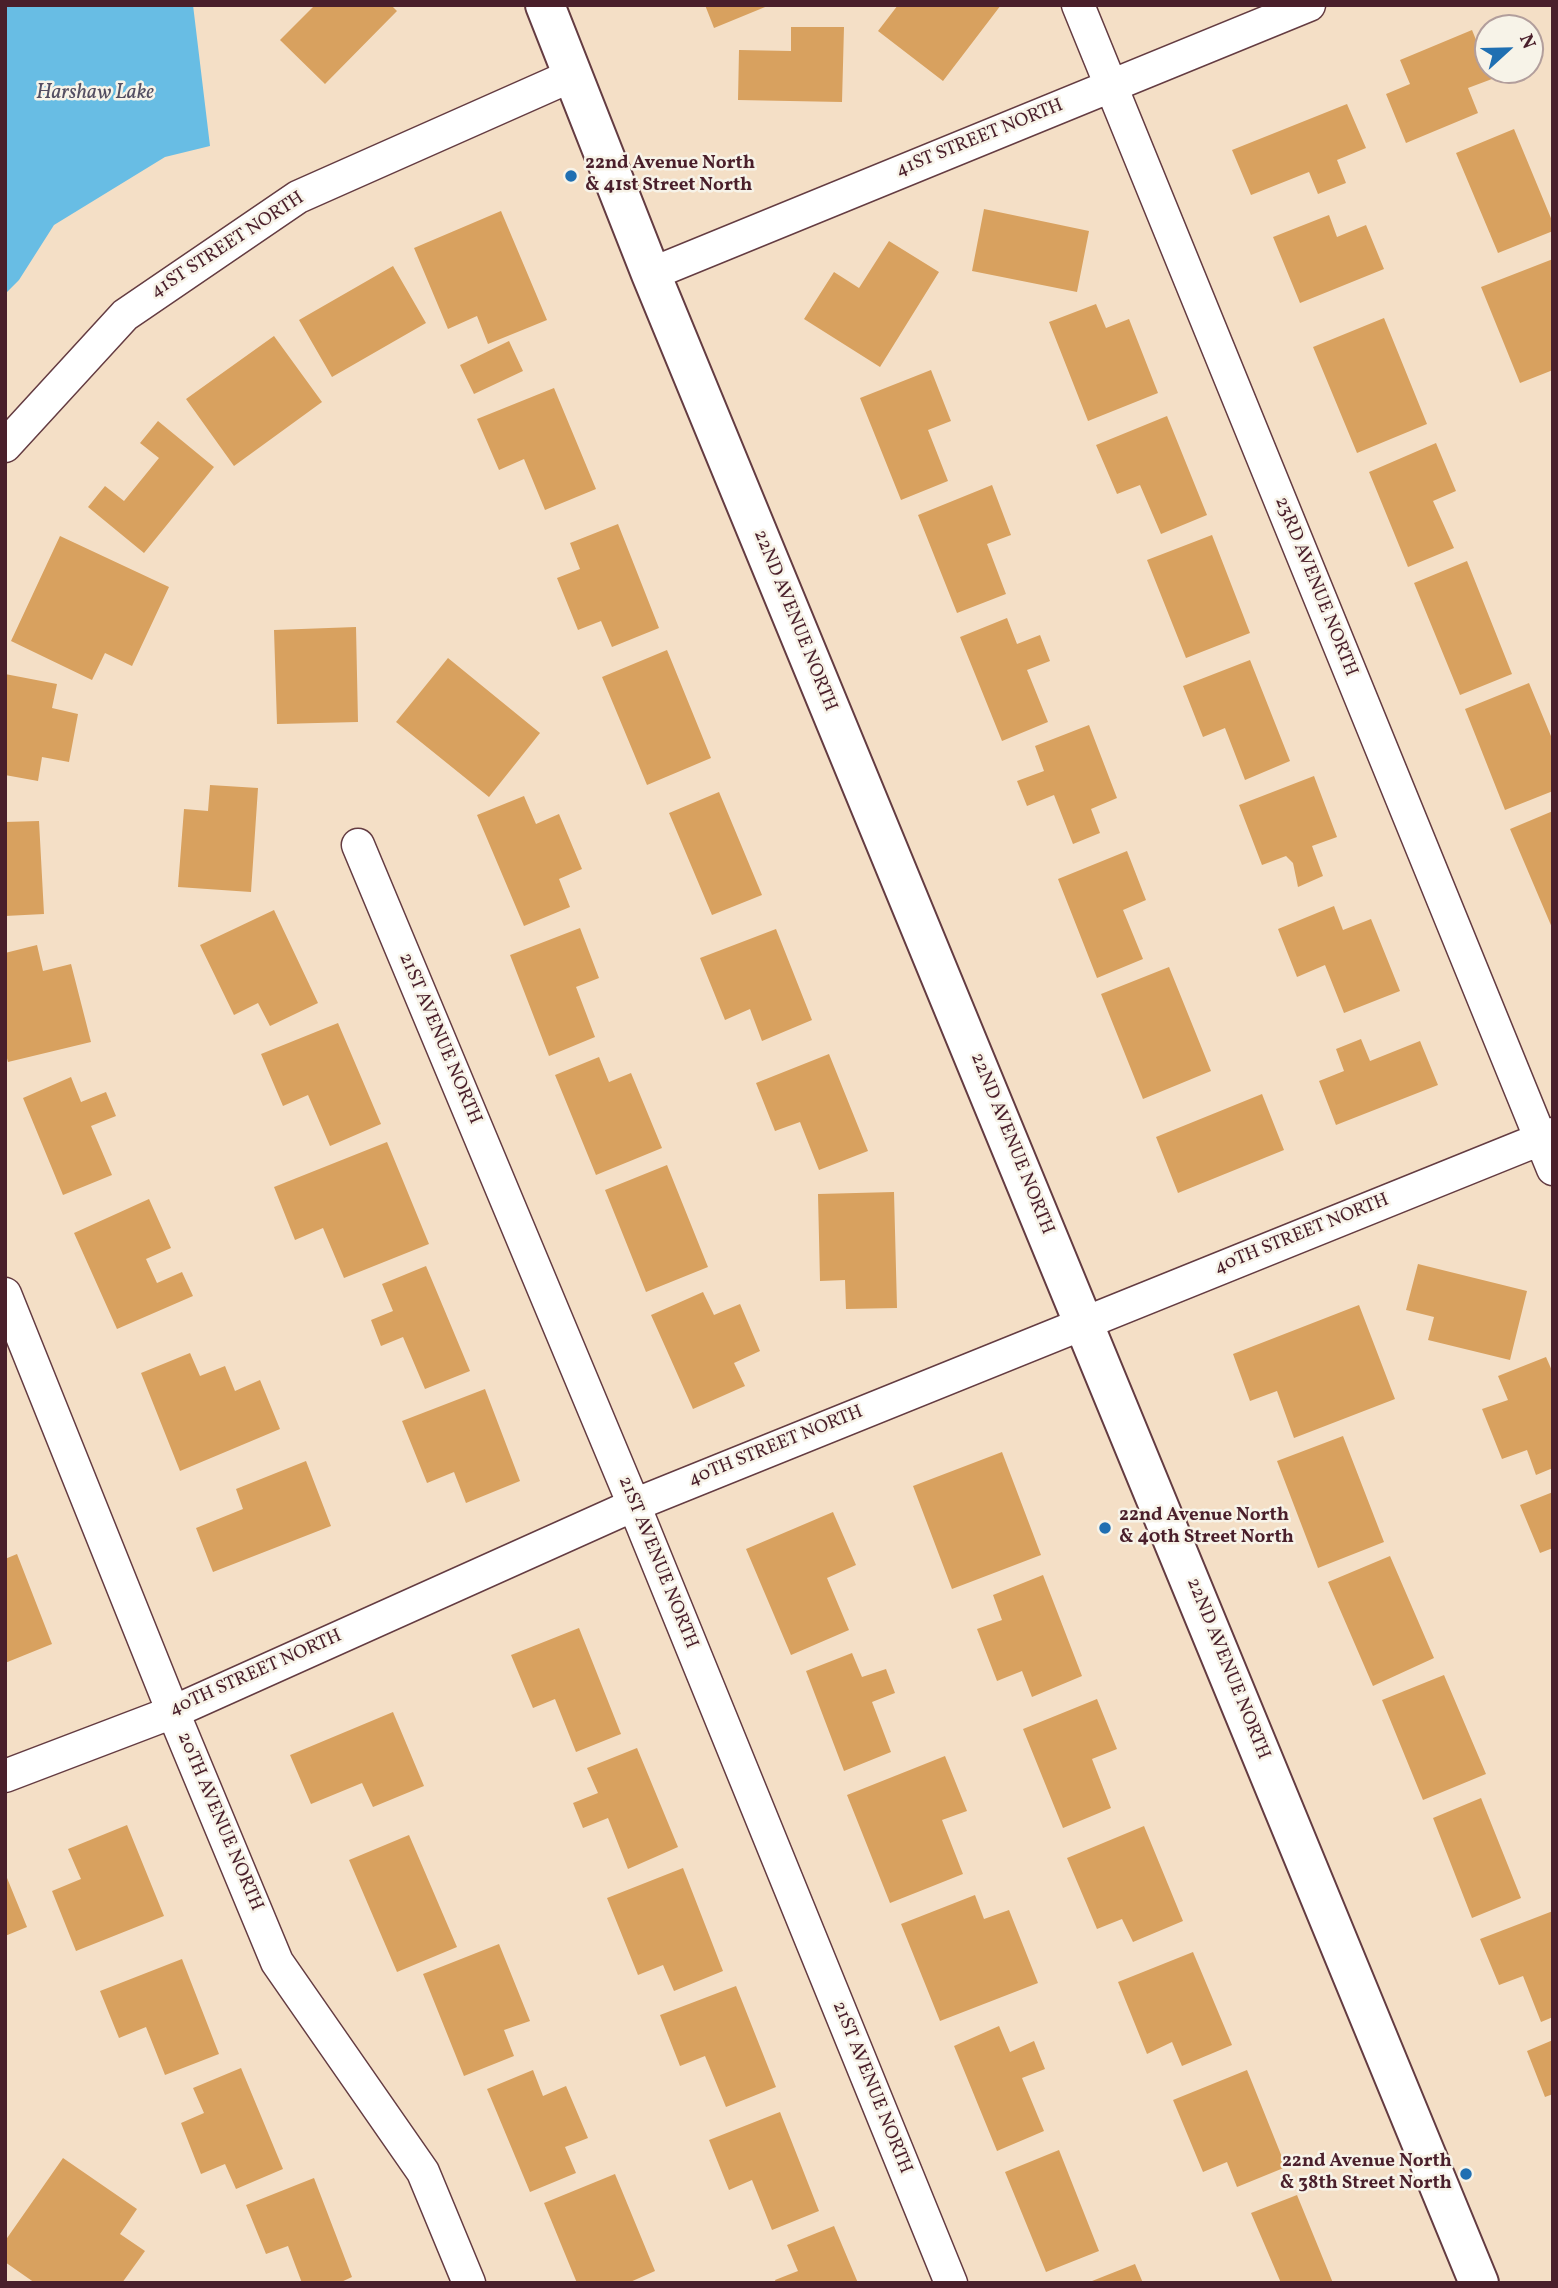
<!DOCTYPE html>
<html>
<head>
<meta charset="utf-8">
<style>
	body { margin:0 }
	#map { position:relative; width:1558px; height:2288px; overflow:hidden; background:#f4dfc6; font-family:Vollkorn,serif }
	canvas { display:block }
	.frame { position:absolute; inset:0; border:7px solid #4a1f2b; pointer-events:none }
	.north { position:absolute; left:1474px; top:14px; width:70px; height:70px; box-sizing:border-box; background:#f7f3e8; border:2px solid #b29e9c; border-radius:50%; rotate:68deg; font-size:19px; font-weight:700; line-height:28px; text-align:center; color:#4a1f2b }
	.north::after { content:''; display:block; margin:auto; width:24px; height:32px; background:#1f6fb2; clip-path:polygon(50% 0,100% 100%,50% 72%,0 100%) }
</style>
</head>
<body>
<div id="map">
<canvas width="1558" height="2288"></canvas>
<div class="frame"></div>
<div class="north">N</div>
</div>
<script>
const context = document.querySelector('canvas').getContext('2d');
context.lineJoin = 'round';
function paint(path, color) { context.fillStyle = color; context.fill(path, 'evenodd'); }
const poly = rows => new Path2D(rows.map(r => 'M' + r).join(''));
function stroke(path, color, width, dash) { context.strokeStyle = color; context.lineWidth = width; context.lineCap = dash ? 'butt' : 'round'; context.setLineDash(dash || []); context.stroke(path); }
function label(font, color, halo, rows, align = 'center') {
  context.font = font + ' Vollkorn,serif'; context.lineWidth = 5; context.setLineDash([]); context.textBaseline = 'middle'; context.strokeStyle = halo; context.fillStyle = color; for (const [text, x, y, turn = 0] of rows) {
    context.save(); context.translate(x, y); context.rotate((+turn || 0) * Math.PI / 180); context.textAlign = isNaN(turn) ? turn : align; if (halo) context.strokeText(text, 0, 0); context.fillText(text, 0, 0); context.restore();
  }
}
paint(poly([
	[5,5,193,5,210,146,165,157,54,225,19,280,5,294]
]), '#68bde4');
paint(poly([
	[315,5,391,5,397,11,325,84,280,40],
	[705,5,770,5,714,28],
	[898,5,1001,5,943,81,878,31],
	[791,27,844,27,842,102,738,100,739,50,791,51],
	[1472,30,1492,79,1468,88,1478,113,1406,143,1386,94,1410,84,1400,60],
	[1347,104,1366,148,1337,160,1346,183,1318,194,1309,172,1251,195,1232,150],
	[1514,129,1553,223,1553,231,1498,253,1456,153],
	[984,209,1089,231,1077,292,972,271],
	[501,211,547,320,488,344,477,316,448,329,414,248],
	[1329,215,1337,237,1366,225,1384,269,1300,303,1273,237],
	[889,241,939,272,880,367,804,319,834,272,859,288],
	[1553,259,1553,370,1520,383,1481,287],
	[393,266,426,323,332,377,299,320],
	[1096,304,1106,328,1129,319,1158,393,1088,421,1049,322],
	[1384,318,1427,424,1357,453,1313,347],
	[274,336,322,402,234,466,186,399],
	[509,341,523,371,474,394,460,365],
	[931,370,951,421,928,430,948,481,901,500,860,398],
	[554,388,596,489,545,510,524,459,499,470,477,419],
	[1167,416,1207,515,1161,534,1140,485,1117,494,1096,445],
	[158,421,214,467,144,553,88,507,105,486,124,501,159,458,140,443],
	[1436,443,1456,491,1433,501,1454,548,1408,567,1369,472],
	[992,485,1011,535,987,544,1006,594,957,613,918,515],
	[618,524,659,628,612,647,601,621,578,630,557,578,580,569,570,543],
	[1212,535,1250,633,1186,658,1147,560],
	[60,536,169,587,132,666,105,653,92,680,11,641],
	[1467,561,1512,674,1460,695,1414,583],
	[1007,618,1017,644,1040,635,1050,661,1027,670,1048,722,1002,741,960,637],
	[356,627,358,722,277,724,274,630],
	[667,650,711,758,647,785,602,677],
	[448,658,540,733,489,797,396,722],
	[1250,660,1290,761,1245,780,1225,728,1203,737,1183,686],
	[5,674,57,684,52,708,78,714,69,762,42,757,38,781,5,775],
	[1529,683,1553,741,1553,791,1505,810,1465,709],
	[1089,725,1117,798,1091,809,1100,833,1073,844,1054,795,1027,806,1017,781,1044,771,1035,746],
	[1314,776,1337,837,1312,846,1323,876,1298,887,1293,863,1286,856,1262,865,1239,805],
	[210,785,258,788,251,892,178,887,184,809,208,811],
	[719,792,762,895,712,915,669,813],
	[524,796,536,824,559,814,582,869,559,879,570,907,524,926,477,815],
	[1553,811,1553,930,1510,829],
	[39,821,44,914,5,916,5,822],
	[1127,851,1146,900,1123,910,1143,959,1097,978,1058,879],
	[1334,906,1343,930,1371,919,1400,991,1344,1013,1325,965,1297,977,1278,929],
	[274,910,318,1003,270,1026,258,1003,234,1015,200,945],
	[580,928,599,978,576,987,595,1037,549,1056,510,955],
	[776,929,812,1020,762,1041,750,1009,725,1020,700,958],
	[37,945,43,971,71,964,91,1042,8,1062,5,1051,5,953],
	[1169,967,1211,1071,1143,1099,1101,994],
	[338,1023,381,1124,330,1146,308,1095,283,1106,261,1054],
	[1361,1039,1370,1061,1420,1041,1438,1085,1336,1125,1319,1081,1344,1071,1336,1049],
	[829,1054,868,1151,819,1170,800,1122,775,1131,756,1083],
	[599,1057,609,1082,631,1073,662,1148,596,1175,555,1075],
	[71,1077,81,1102,106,1092,116,1116,91,1126,112,1175,63,1195,23,1098],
	[1262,1094,1284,1150,1178,1193,1156,1137],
	[387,1142,429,1244,344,1278,323,1228,295,1240,274,1187],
	[667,1165,708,1267,646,1292,605,1190],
	[894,1192,897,1308,846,1309,845,1280,820,1281,818,1194],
	[149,1199,171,1248,146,1259,157,1283,182,1272,193,1296,117,1329,74,1233],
	[1418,1264,1527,1291,1510,1360,1428,1340,1434,1317,1406,1310],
	[426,1266,470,1371,425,1389,403,1337,381,1346,371,1320,393,1311,382,1284],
	[703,1292,714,1315,740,1304,760,1351,734,1363,745,1386,693,1409,651,1315],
	[1359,1305,1395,1399,1294,1438,1277,1391,1250,1401,1233,1354],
	[190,1353,200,1376,225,1366,235,1391,260,1380,280,1429,180,1471,141,1373],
	[1546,1357,1553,1373,1553,1468,1536,1475,1527,1450,1502,1459,1482,1409,1508,1400,1498,1376],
	[485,1389,520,1481,466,1503,454,1472,427,1483,402,1421],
	[1343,1436,1384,1542,1318,1568,1277,1461],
	[1002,1452,1041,1555,952,1589,913,1486],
	[306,1461,331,1526,213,1572,196,1528,243,1509,236,1489],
	[1553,1492,1553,1548,1540,1553,1520,1505],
	[833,1512,856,1565,827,1578,849,1630,791,1655,746,1549],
	[17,1554,52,1644,5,1663,5,1559],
	[1390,1556,1434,1658,1373,1686,1328,1582],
	[1043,1575,1082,1676,1032,1697,1022,1671,997,1681,977,1629,1002,1620,993,1595],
	[579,1628,621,1734,576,1752,555,1699,533,1708,511,1655],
	[852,1653,862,1677,886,1669,895,1693,872,1702,891,1752,844,1771,806,1671],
	[1444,1675,1486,1774,1423,1800,1382,1700],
	[1097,1699,1117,1749,1092,1759,1111,1808,1063,1828,1023,1729],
	[393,1712,424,1786,373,1807,362,1783,311,1804,290,1755],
	[637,1748,678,1847,628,1869,608,1818,583,1828,573,1803,598,1793,587,1768],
	[945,1756,967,1811,942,1820,963,1874,890,1903,847,1795],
	[1481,1798,1521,1898,1472,1918,1433,1818],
	[127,1825,164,1916,76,1951,52,1891,81,1879,68,1849],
	[1144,1826,1183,1921,1133,1942,1122,1919,1097,1929,1067,1858],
	[409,1835,457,1947,397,1972,349,1860],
	[683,1868,723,1971,674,1991,663,1965,638,1975,607,1898],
	[5,1873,27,1927,5,1936],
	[975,1895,984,1919,1009,1910,1038,1983,940,2021,901,1924],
	[1553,1911,1553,2017,1541,2022,1523,1976,1499,1985,1480,1939],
	[499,1944,530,2021,504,2030,514,2056,464,2076,423,1974],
	[1193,1952,1232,2045,1182,2066,1172,2042,1147,2054,1118,1982],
	[182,1959,219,2054,165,2075,146,2027,119,2038,100,1991],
	[736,1986,776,2087,726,2107,705,2056,680,2066,660,2015],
	[999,2026,1010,2052,1034,2041,1045,2069,1022,2078,1044,2131,997,2151,954,2046],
	[1553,2040,1553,2094,1545,2097,1527,2051],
	[241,2068,283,2169,236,2189,225,2164,201,2174,181,2123,204,2113,193,2088],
	[533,2070,543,2096,566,2086,588,2138,565,2147,576,2173,530,2192,487,2089],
	[1247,2070,1286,2167,1237,2187,1227,2162,1203,2172,1173,2100],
	[780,2112,819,2211,772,2230,752,2180,729,2190,709,2140],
	[1059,2150,1099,2251,1046,2272,1005,2172],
	[63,2158,137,2209,120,2234,145,2251,122,2283,35,2283,5,2262,5,2241],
	[615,2174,655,2271,628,2283,577,2283,544,2203],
	[314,2178,352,2277,339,2283,302,2283,288,2246,266,2254,246,2205],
	[1297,2195,1333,2283,1281,2283,1251,2213],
	[834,2226,858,2283,776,2283,775,2280,798,2271,787,2245],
	[1135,2264,1143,2283,1087,2283]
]), '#d8a15f');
const street = poly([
	[1078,5,1553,1169],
	[651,274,1309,5],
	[5,446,125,315,298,197,573,75],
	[358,845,634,1505,951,2283],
	[5,1294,173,1712,277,1962,423,2172,469,2283],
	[5,1776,173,1712,634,1505,1553,1134]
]);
const secondary = poly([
	[545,5,651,274,1479,2283]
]);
stroke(street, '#643c42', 35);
stroke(secondary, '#643c42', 42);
stroke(street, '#fff', 32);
stroke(secondary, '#fff', 38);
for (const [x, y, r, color] of [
	[571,176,7,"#1f6fb2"],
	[1105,1528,7,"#1f6fb2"],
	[1466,2174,7,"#1f6fb2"]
]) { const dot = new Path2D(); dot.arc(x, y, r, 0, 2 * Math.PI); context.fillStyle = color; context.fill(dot); stroke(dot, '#f7f3e8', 2.5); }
label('19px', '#4a1f2b', '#f7f3e8', [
	["41ST STREET NORTH",980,139,-22],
	["41ST STREET NORTH",228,246,-33],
	["23RD AVENUE NORTH",1315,587,68],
	["22ND AVENUE NORTH",794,621,68],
	["21ST AVENUE NORTH",439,1039,67],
	["22ND AVENUE NORTH",1011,1144,68],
	["40TH STREET NORTH",1302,1235,-22],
	["40TH STREET NORTH",776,1447,-22],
	["21ST AVENUE NORTH",657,1563,68],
	["22ND AVENUE NORTH",1227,1669,68],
	["40TH STREET NORTH",256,1674,-24],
	["20TH AVENUE NORTH",219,1822,67],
	["21ST AVENUE NORTH",871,2088,68]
]);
label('bold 19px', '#4a1f2b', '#f7f3e8', [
	["22nd Avenue North",585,165],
	["& 41st Street North",585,187],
	["22nd Avenue North",1119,1517],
	["& 40th Street North",1119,1539],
	["22nd Avenue North",1452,2163,"right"],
	["& 38th Street North",1452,2185,"right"]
], 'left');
label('italic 21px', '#534e62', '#f7f3e8', [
	["Harshaw Lake",95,94]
]);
</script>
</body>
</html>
